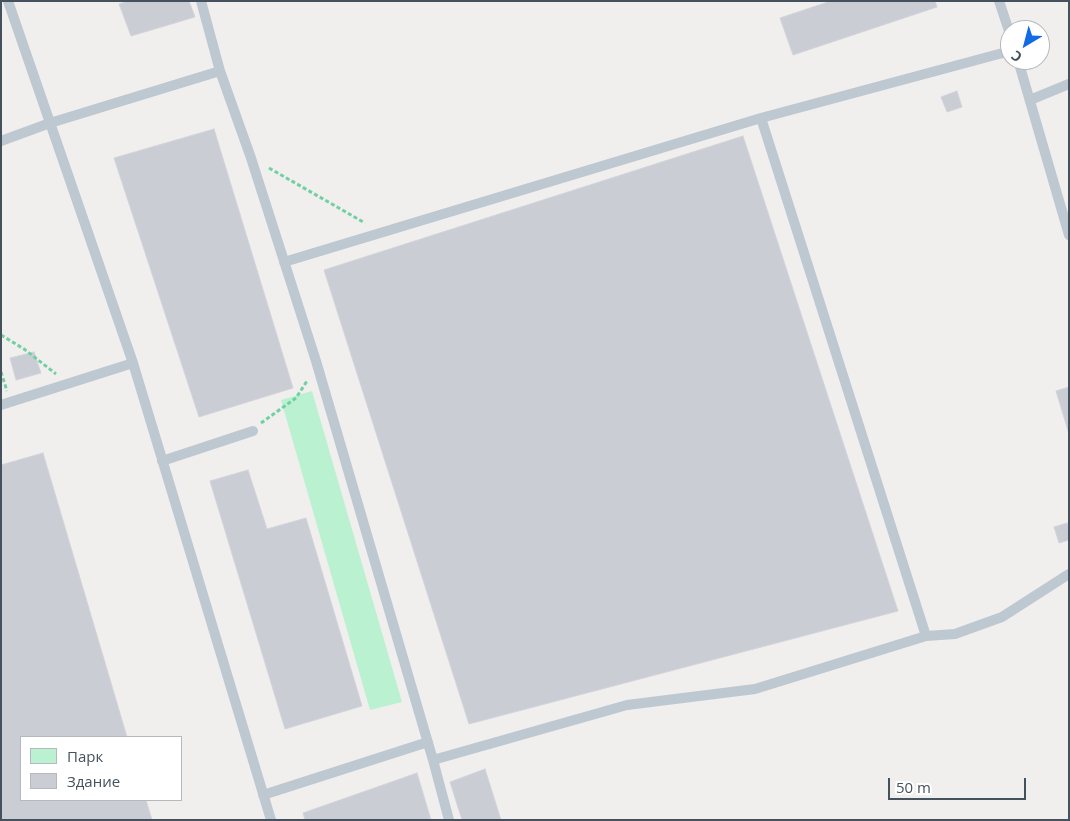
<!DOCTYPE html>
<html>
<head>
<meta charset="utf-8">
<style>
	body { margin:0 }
	#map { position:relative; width:1070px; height:821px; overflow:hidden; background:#f1eeee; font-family:"Open Sans",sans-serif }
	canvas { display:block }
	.frame { position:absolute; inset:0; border:2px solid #45515c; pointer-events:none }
	.legend { position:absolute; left:20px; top:736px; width:162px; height:65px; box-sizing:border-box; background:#fff; border:1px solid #b5b9be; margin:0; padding:6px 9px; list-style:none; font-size:15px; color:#45515c }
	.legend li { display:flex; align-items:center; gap:10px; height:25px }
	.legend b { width:25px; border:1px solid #b5b9be }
	.north { position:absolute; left:1000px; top:20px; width:50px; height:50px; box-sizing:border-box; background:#fff; border:1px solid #b5b9be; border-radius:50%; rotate:217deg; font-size:14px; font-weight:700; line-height:20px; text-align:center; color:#45515c }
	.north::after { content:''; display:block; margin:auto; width:18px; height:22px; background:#116be7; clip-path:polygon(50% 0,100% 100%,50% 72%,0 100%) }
	.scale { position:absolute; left:888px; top:778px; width:138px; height:22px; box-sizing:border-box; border:2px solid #45515c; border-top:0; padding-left:6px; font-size:15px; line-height:18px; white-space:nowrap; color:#45515c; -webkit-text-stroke:4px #fff; paint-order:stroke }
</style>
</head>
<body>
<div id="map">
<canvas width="1070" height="821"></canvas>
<div class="frame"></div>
<ul class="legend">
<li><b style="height:14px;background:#baf1d0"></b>Парк</li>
<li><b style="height:14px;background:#cacdd3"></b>Здание</li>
</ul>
<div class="north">С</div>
<div class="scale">50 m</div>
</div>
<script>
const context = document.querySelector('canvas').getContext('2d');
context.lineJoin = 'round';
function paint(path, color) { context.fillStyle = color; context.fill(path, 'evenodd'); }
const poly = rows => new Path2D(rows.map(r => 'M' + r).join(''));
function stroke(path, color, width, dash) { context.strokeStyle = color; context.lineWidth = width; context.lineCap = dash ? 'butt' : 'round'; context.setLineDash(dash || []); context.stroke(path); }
paint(poly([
	[312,391,402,702,370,710,281,400]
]), '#baf1d0');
const building = poly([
	[128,1,189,1,195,17,131,36,119,4,128,1],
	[831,1,935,1,937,7,793,55,780,18,831,1],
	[957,91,962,107,947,112,941,97,957,91],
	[214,129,293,388,199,417,114,158,214,129],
	[743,136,898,611,469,724,324,270,743,136],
	[34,352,41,373,16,380,10,358,34,352],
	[1069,387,1069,434,1056,391,1069,387],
	[43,453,127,737,21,737,21,800,146,800,152,820,1,820,1,465,43,453],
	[248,470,267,529,306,518,362,706,285,729,210,481,248,470],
	[1067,523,1069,528,1069,540,1059,543,1054,527,1067,523],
	[485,769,501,820,462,820,450,782,485,769],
	[417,773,431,820,305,820,303,813,417,773]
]);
paint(building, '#cacdd3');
stroke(building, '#d1d4da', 1);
stroke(poly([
	[269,168,365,223],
	[1,335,24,349,56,374],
	[1,372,7,391],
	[261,423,296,398,307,381]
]), '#70d0a2', 3, [4, 2.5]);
stroke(poly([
	[8,1,133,363,271,820],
	[201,1,220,71,251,158,316,361,433,760,627,705,755,689,926,636,955,634,1002,617,1069,574],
	[999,1,1010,34],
	[1018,60,1069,235],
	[1030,100,1069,84],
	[761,118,926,636],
	[1,141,50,123,220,71],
	[284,262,761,118,1010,51],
	[1,405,133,363],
	[162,461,253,431],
	[433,760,449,820],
	[263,795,428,742]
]), '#bdc8d1', 10);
</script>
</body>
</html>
